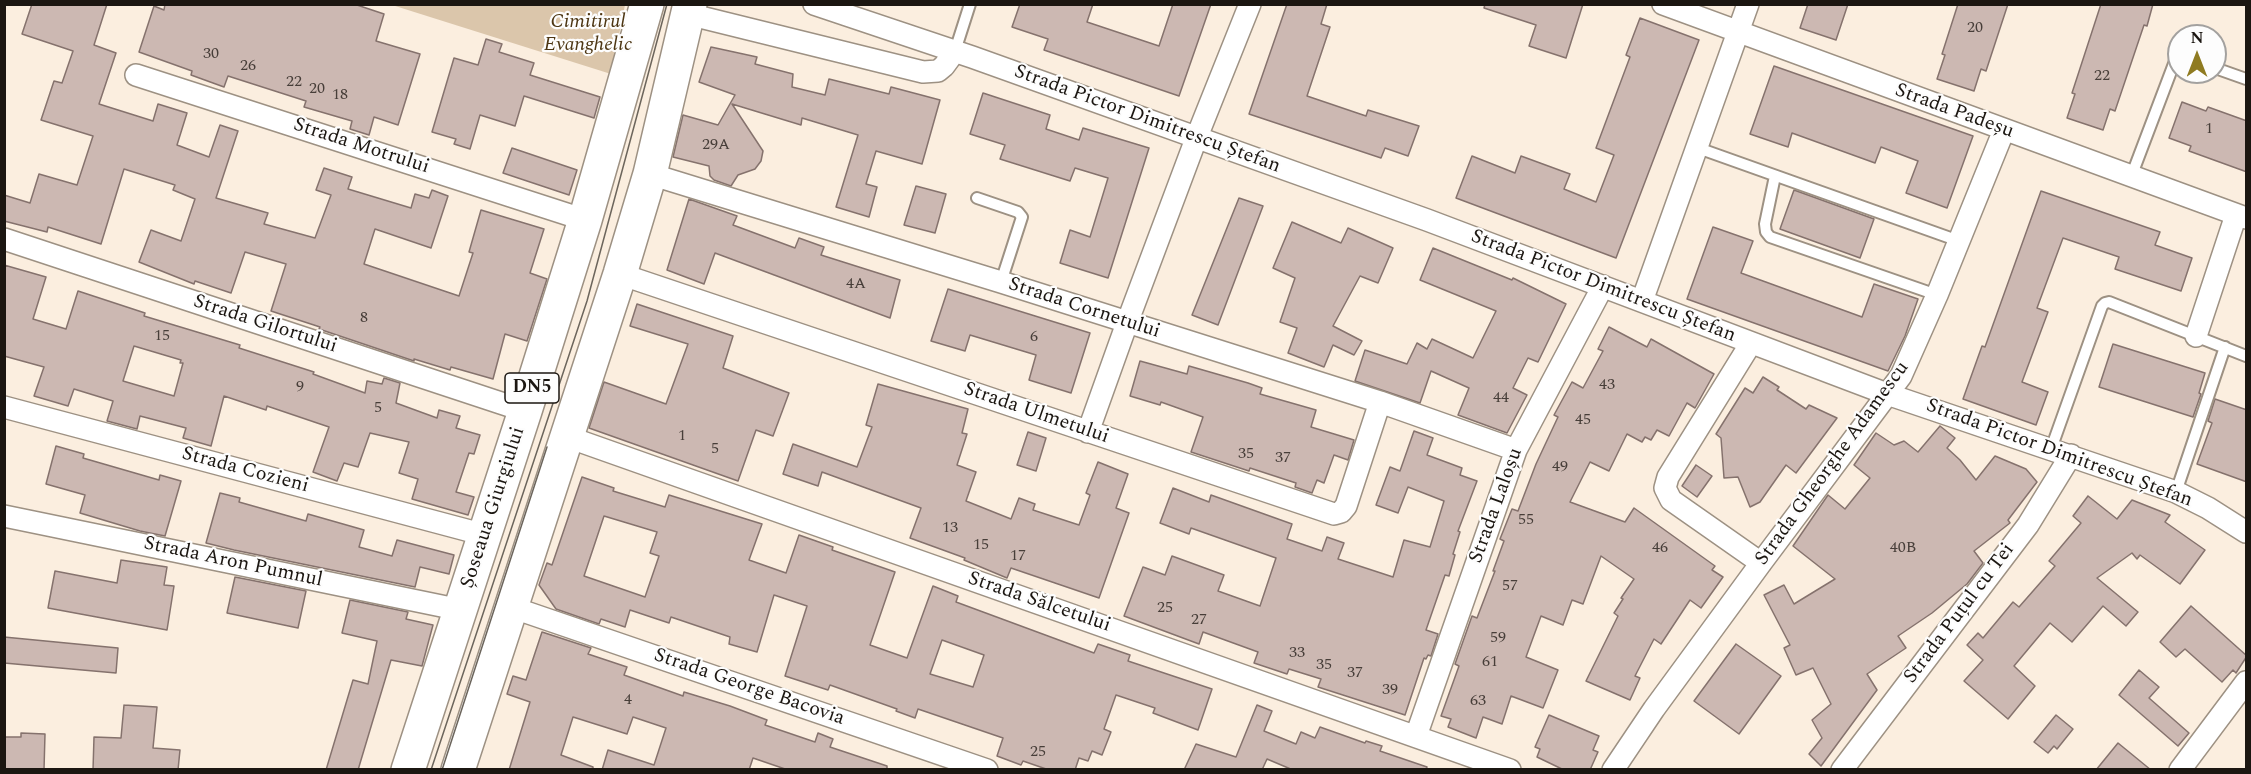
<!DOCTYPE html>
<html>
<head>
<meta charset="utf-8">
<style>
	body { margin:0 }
	#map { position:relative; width:2251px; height:774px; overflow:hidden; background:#fbeedf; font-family:Spectral,serif }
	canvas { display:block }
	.frame { position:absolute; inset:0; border:6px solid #1b1611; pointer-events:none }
	.north { position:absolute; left:2167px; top:24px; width:60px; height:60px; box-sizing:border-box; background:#fdfdfd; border:2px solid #a3a19f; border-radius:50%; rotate:0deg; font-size:16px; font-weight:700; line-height:24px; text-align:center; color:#1b1611 }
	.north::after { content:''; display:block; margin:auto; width:21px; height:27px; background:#8f7b21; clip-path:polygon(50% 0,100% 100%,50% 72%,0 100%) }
</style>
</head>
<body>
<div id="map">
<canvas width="2251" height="774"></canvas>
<div class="frame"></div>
<div class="north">N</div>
</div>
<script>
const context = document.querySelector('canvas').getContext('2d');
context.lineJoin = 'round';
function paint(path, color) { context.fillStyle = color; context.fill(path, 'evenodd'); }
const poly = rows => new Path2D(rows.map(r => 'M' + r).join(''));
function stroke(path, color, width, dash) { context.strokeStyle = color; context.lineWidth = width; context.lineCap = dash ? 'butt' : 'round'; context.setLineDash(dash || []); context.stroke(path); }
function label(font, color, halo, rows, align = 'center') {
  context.font = font + ' Spectral,serif'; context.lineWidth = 4.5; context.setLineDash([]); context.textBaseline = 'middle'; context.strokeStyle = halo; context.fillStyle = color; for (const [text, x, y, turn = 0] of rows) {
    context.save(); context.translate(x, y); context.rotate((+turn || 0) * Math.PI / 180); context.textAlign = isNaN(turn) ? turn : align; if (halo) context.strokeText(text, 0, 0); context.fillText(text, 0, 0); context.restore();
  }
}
paint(poly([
	[392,5,625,5,611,74]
]), '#dbc6ab');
const building = poly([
	[32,4,107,4,94,45,116,53,99,104,153,121,158,104,187,113,177,145,209,157,220,125,238,131,216,198,268,213,264,224,315,238,331,195,316,190,324,168,352,177,348,189,411,208,415,194,429,198,432,190,448,196,431,248,375,229,364,264,459,296,473,253,469,252,481,210,544,229,530,273,547,279,527,341,505,334,493,379,451,367,450,370,414,359,414,361,319,329,320,327,271,311,286,264,245,252,231,293,195,281,194,284,139,262,151,230,181,241,195,199,173,190,175,185,124,169,101,244,48,227,47,232,4,221,4,195,30,203,39,174,77,185,93,136,41,120,54,81,62,83,73,51,22,34,32,4],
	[165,4,354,4,384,14,376,41,420,54,398,125,374,117,369,135,350,129,352,121,304,107,306,101,228,76,224,87,191,75,192,71,139,52,154,6,164,10,165,4],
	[1020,4,1093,4,1087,22,1159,46,1173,4,1211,4,1179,96,1044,50,1048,39,1012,27,1020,4],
	[1287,4,1327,4,1321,24,1330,27,1307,96,1366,116,1368,110,1419,126,1408,156,1385,148,1381,158,1249,114,1287,4],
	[1485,4,1583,4,1566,58,1529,46,1536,25,1484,8,1485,4],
	[1808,4,1848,4,1836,40,1800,28,1808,4],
	[1958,4,2008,4,1986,71,1981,69,1974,91,1937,79,1945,55,1942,54,1958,4],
	[2101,4,2153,4,2147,26,2144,25,2115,111,2110,109,2103,130,2067,118,2075,94,2072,93,2101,4],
	[1640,18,1699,40,1616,258,1456,198,1472,156,1515,173,1521,156,1570,174,1564,189,1596,202,1614,155,1596,148,1630,57,1626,55,1640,18],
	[486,39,502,44,499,52,534,63,530,75,600,97,594,118,524,96,515,126,480,115,470,149,454,144,456,139,432,132,454,58,478,65,486,39],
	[711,47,757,57,755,64,793,74,792,87,825,95,829,79,889,94,891,87,940,100,922,164,876,151,866,184,877,187,869,217,836,207,858,135,802,118,801,125,732,104,763,151,761,161,755,169,738,175,731,186,714,180,710,176,709,166,673,157,683,115,718,125,735,95,699,82,711,47],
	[1774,66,1973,136,1947,208,1906,193,1918,161,1881,147,1875,163,1792,133,1788,147,1750,134,1774,66],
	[983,93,1050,115,1046,129,1079,140,1083,128,1149,148,1108,278,1060,263,1070,230,1090,237,1108,178,1075,168,1070,181,1000,159,1005,145,970,134,983,93],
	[2182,102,2206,111,2208,107,2247,121,2247,172,2189,151,2191,146,2169,138,2182,102],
	[512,148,577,170,569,195,503,173,512,148],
	[916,186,946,194,935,233,904,225,916,186],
	[1794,190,1874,219,1860,258,1780,229,1794,190],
	[2041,191,2160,232,2155,245,2192,258,2181,291,2115,269,2119,257,2063,238,2037,308,2048,312,2022,382,2048,392,2036,425,1963,399,1982,346,1985,347,2041,191],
	[1239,198,1263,206,1218,325,1192,315,1239,198],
	[689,199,737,216,733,225,795,248,799,238,824,247,821,255,900,280,890,318,715,253,704,284,667,270,689,199],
	[1292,222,1341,243,1348,228,1393,248,1378,283,1360,276,1333,326,1362,341,1354,355,1333,345,1324,367,1288,353,1297,328,1280,322,1295,278,1273,268,1292,222],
	[1713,227,1753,241,1741,273,1862,317,1874,284,1918,299,1905,336,1888,371,1687,299,1713,227],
	[1433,248,1512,280,1513,278,1566,304,1538,362,1528,358,1513,388,1527,395,1507,433,1458,415,1469,388,1431,371,1420,403,1355,381,1365,350,1407,364,1417,343,1427,349,1432,339,1473,358,1496,311,1420,280,1433,248],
	[4,265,46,277,33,319,66,329,78,291,145,313,144,316,240,345,239,348,314,372,313,374,365,393,367,381,382,384,384,378,400,383,396,403,437,418,439,410,460,416,456,428,480,435,474,454,469,453,456,492,474,497,468,515,412,499,418,479,399,473,409,442,370,433,358,467,344,463,337,481,313,472,329,427,267,406,266,410,224,396,211,446,183,438,186,428,140,416,137,429,107,421,113,401,74,389,68,406,34,396,44,367,4,356,4,265],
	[134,346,181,360,180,363,183,363,174,396,123,381,134,346],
	[948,289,1090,333,1071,393,1029,380,1036,355,970,335,965,351,931,341,948,289],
	[637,304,733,336,723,368,789,393,773,436,756,430,738,481,589,428,604,382,666,404,688,344,630,326,637,304],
	[1609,327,1647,347,1651,339,1714,374,1695,408,1687,403,1669,436,1657,430,1651,440,1645,437,1642,442,1627,434,1609,471,1590,462,1570,502,1625,522,1634,508,1715,566,1712,570,1723,577,1701,608,1690,600,1661,644,1654,639,1635,676,1640,678,1630,700,1586,681,1618,616,1614,613,1623,599,1621,598,1634,579,1601,556,1583,604,1572,600,1563,625,1541,616,1526,657,1558,670,1543,708,1511,696,1502,724,1483,717,1476,738,1448,727,1451,719,1441,716,1459,666,1455,664,1472,616,1477,618,1495,571,1493,571,1504,541,1500,539,1512,509,1518,511,1536,464,1558,417,1554,415,1572,382,1583,388,1603,351,1598,349,1609,327],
	[2113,344,2205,373,2199,393,2201,394,2193,417,2099,387,2113,344],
	[1140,361,1187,374,1189,366,1248,383,1262,388,1260,394,1316,410,1311,427,1354,440,1348,460,1334,455,1324,483,1317,480,1312,493,1295,487,1296,483,1250,468,1249,471,1191,452,1203,417,1161,402,1160,405,1130,396,1140,361],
	[1763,377,1779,387,1777,390,1806,409,1809,405,1837,418,1796,473,1786,465,1760,502,1750,507,1738,477,1724,478,1721,438,1716,434,1745,388,1753,393,1763,377],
	[878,384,968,409,962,433,967,434,957,465,976,472,966,501,1011,519,1019,498,1035,504,1033,510,1079,525,1090,495,1086,493,1098,462,1128,474,1116,508,1129,513,1099,598,1011,568,1007,578,964,560,965,558,910,538,921,508,822,472,818,486,783,474,793,444,857,467,872,427,866,425,878,384],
	[2215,399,2247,410,2247,482,2197,464,2212,423,2208,421,2215,399],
	[1940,426,1955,438,1947,448,1960,460,1976,480,1995,456,2026,469,2037,482,2008,520,2010,523,1974,551,1983,563,1967,584,1932,613,1898,636,1906,648,1867,674,1877,690,1821,766,1809,754,1822,738,1812,720,1831,704,1813,668,1796,675,1784,648,1790,645,1764,595,1784,585,1794,604,1835,579,1793,546,1828,495,1845,509,1870,478,1854,465,1876,433,1894,445,1904,441,1918,452,1940,426],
	[1414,431,1433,438,1427,455,1462,468,1460,475,1477,481,1458,531,1460,532,1453,554,1455,555,1449,576,1445,575,1426,630,1438,634,1431,656,1428,655,1426,659,1424,658,1405,715,1318,687,1321,679,1289,669,1287,674,1254,663,1258,652,1203,632,1199,644,1124,616,1143,567,1165,575,1172,556,1224,575,1218,591,1260,606,1276,558,1191,528,1189,534,1160,523,1173,488,1209,502,1211,495,1292,524,1287,539,1322,551,1327,537,1344,543,1338,559,1393,577,1404,540,1430,547,1444,501,1408,487,1398,513,1376,505,1390,467,1400,471,1414,431],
	[1028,432,1046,438,1036,471,1017,465,1028,432],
	[56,446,84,454,83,458,159,480,160,475,181,481,165,536,140,531,80,513,85,495,46,484,56,446],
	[1696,465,1712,476,1697,497,1682,486,1696,465],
	[582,477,614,488,613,491,665,507,669,495,762,524,749,560,786,573,799,535,833,547,832,550,895,572,870,645,907,658,933,586,958,596,956,602,1094,653,1098,644,1130,655,1128,661,1212,689,1198,730,1153,713,1155,708,1116,695,1104,729,1111,732,1102,755,1092,751,1088,761,1079,758,1075,770,1049,770,1023,761,1021,765,997,756,1003,738,918,709,915,718,896,711,897,709,830,685,828,690,785,676,807,606,774,595,757,652,729,644,730,637,671,617,669,623,630,610,625,627,601,619,599,624,556,609,539,585,547,563,552,565,582,477],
	[604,516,657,532,650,553,659,556,645,597,584,576,604,516],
	[942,640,984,655,973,687,930,674,942,640],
	[220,493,240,498,239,502,306,521,308,514,364,530,359,547,392,556,397,540,454,555,449,574,420,567,415,587,234,550,206,543,220,493],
	[2088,496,2117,519,2132,500,2170,515,2165,522,2205,550,2180,584,2140,555,2137,559,2132,553,2097,578,2138,612,2126,626,2103,606,2072,642,2050,623,2014,666,2035,686,2008,719,1964,681,1983,660,1967,645,1978,633,1983,638,2013,602,2019,607,2055,566,2049,561,2081,523,2073,516,2088,496],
	[121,560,167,567,164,585,174,586,167,630,48,608,55,571,117,583,121,560],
	[235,577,306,591,298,628,227,613,235,577],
	[350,600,408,612,406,619,433,625,422,666,391,660,358,770,326,770,353,680,368,684,377,641,342,633,350,600],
	[2191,606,2247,656,2236,673,2233,670,2222,682,2185,649,2176,657,2160,642,2191,606],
	[542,632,591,648,588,654,627,667,624,675,683,696,684,692,730,706,767,720,765,725,815,742,818,733,833,739,830,747,887,766,887,770,788,770,753,758,749,770,602,770,608,750,654,765,666,728,633,717,627,734,573,717,561,755,593,767,593,770,509,770,530,702,507,694,513,676,526,680,542,632],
	[4,637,118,648,116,673,4,663,4,637],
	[1736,644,1781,676,1739,734,1694,701,1736,644],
	[2139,670,2159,687,2149,698,2189,733,2178,746,2119,695,2139,670],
	[124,705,157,707,153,748,180,750,178,770,93,770,94,737,121,738,124,705],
	[1257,705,1272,711,1264,731,1296,744,1301,732,1315,738,1320,727,1365,743,1366,741,1382,746,1380,751,1427,767,1426,770,1293,770,1267,759,1262,770,1184,770,1196,744,1236,757,1257,705],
	[1549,715,1599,736,1593,750,1598,752,1590,770,1564,770,1537,757,1540,749,1535,747,1549,715],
	[2056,715,2073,729,2057,749,2054,746,2048,753,2034,742,2056,715],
	[21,733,45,734,44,770,4,770,4,737,21,737,21,733],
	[2118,743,2151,770,2096,770,2118,743]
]);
paint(building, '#ccb8b2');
stroke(building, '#85726d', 1.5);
const service = poly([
	[955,51,970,4],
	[2215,68,2246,79],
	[1698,148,1959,241],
	[1775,176,1765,224,1766,232,1770,237,1937,295],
	[2131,177,2175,61,2179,59],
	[977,198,1018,212,1022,217,1001,282],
	[2051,449,2102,306,2105,303,2109,302,2246,356],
	[2176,492,2225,347]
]);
const minor = poly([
	[814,4,972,57,1427,220,1887,394,2176,492,2208,508,2246,532],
	[1663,4,2246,218],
	[688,14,923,72,938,71,944,66,955,51],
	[136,75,585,220],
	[650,174,1001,282,1380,402,1516,450],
	[4,239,525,411],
	[620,274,1334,514,1341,512,1346,506,1380,402],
	[1642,301,1748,4],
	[2196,336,2236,215],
	[1751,343,1668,477,1665,488,1671,500,1761,563],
	[4,407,485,535],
	[1088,432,1127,323,1196,139,1250,4],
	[568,437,1510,770],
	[4,516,461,610],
	[511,607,987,770],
	[1416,736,1516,450,1603,286],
	[1613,770,1654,709,1761,563,1901,376,1937,295,2004,130],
	[1842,770,2028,525,2071,455],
	[2180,770,2246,682]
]);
const primary = poly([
	[408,770,525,411,585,220,647,4],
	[458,770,620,274,650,174,690,4]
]);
stroke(service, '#9d9183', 14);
stroke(minor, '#9d9183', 24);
stroke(primary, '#9d9183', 36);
stroke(service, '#fff', 10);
stroke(minor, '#fff', 21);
stroke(primary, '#fff', 33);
stroke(poly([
	[431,770,587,301,667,4],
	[442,770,547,447]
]), '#6c655c', 1.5);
label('16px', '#473e39', null, [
	["20",1975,29],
	["30",211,55],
	["26",248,67],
	["22",2102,77],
	["22",294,83],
	["20",317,90],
	["18",340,96],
	["1",2209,130],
	["29A",716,146],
	["4A",856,285],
	["8",364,319],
	["15",162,337],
	["6",1034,338],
	["43",1607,386],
	["9",300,388],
	["44",1501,399],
	["5",378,409],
	["45",1583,421],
	["1",682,437],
	["5",715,450],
	["35",1246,455],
	["37",1283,459],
	["49",1560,468],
	["55",1526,521],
	["13",950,529],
	["15",981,546],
	["46",1660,549],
	["40B",1903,549],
	["17",1018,557],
	["57",1510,587],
	["25",1165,609],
	["27",1199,621],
	["59",1498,639],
	["33",1297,654],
	["61",1490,663],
	["35",1324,666],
	["37",1355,674],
	["39",1390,691],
	["4",628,701],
	["63",1478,702],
	["25",1038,753]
]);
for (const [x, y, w] of [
	[532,388,54]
]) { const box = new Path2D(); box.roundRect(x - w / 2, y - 15, w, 30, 4.5); context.fillStyle = '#fdfdfd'; context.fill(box); stroke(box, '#1b1611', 1.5); }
label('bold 18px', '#1b1611', null, [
	["DN5",532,388]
]);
label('italic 20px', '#4d3613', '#fdfdfd', [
	["Cimitirul",588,23],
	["Evanghelic",588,46]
]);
label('20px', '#1b1611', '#fdfdfd', [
	["Strada Padeșu",1954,112,20],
	["Strada Pictor Dimitrescu Ștefan",1147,120,20],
	["Strada Motrului",361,147,18],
	["Strada Pictor Dimitrescu Ștefan",1603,287,21],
	["Strada Cornetului",1084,309,18],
	["Strada Gilortului",265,325,18],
	["Strada Ulmetului",1036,414,19],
	["Strada Pictor Dimitrescu Ștefan",2059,454,20],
	["Strada Gheorghe Adamescu",1833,464,-54],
	["Strada Cozieni",245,471,15],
	["Strada Laloșu",1497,506,-70],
	["Șoseaua Giurgiului",494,508,-72],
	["Strada Aron Pumnul",233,563,12],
	["Strada Sălcetului",1039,603,19],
	["Strada Puțul cu Tei",1960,614,-53],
	["Strada George Bacovia",749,688,19]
]);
</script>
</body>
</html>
